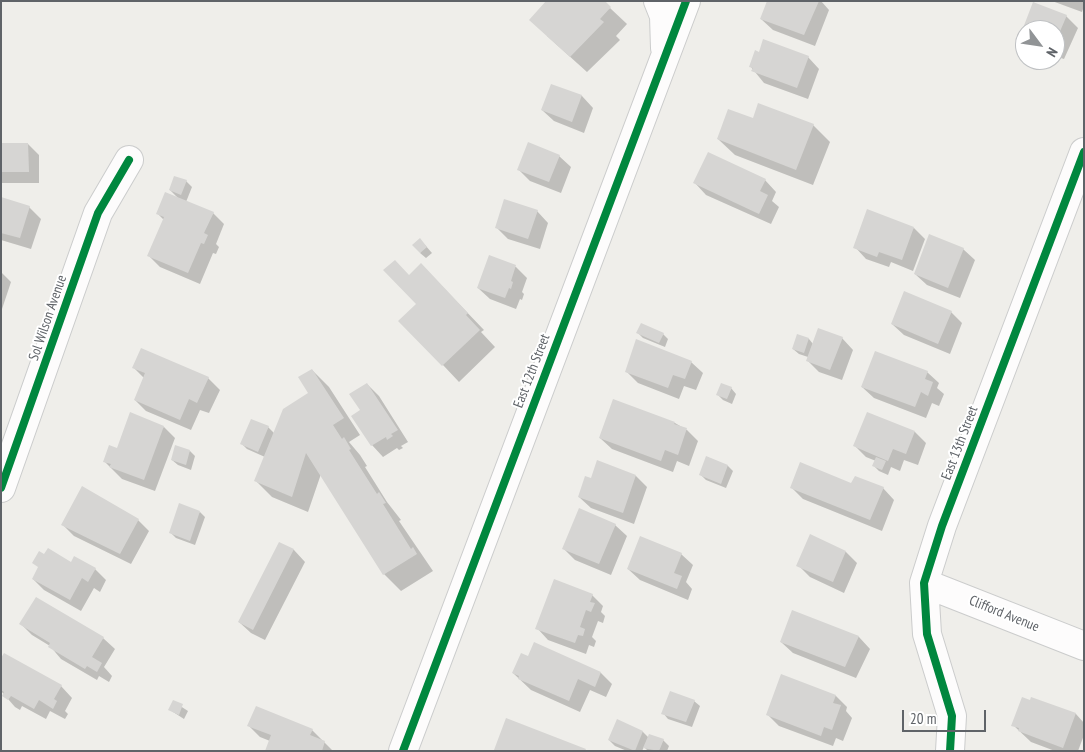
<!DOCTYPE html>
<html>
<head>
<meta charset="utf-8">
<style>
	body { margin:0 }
	#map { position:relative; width:1085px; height:752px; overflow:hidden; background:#efeeea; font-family:"PT Sans Narrow",sans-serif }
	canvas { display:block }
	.frame { position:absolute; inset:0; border:2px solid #5f6368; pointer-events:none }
	.north { position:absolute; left:1015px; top:20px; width:50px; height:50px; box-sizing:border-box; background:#fff; border:1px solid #bfc1c3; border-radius:50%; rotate:121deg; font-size:14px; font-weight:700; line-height:20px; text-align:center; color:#5f6368 }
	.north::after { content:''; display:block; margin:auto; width:18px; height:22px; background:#919496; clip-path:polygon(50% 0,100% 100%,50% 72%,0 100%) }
	.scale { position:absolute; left:902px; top:710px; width:84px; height:22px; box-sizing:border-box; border:2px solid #5f6368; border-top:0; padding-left:6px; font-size:15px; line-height:18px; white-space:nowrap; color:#5f6368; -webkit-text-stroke:4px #fff; paint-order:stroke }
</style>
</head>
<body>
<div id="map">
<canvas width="1085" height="752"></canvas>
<div class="frame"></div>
<div class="north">N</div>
<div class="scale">20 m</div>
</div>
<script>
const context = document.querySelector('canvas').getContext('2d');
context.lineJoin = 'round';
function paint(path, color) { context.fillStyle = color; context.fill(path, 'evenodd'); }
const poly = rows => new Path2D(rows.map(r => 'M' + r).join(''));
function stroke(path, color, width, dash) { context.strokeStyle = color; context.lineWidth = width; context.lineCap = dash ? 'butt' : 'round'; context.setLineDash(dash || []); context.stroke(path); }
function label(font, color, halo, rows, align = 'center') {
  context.font = font + ' "PT Sans Narrow",sans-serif'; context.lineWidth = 4; context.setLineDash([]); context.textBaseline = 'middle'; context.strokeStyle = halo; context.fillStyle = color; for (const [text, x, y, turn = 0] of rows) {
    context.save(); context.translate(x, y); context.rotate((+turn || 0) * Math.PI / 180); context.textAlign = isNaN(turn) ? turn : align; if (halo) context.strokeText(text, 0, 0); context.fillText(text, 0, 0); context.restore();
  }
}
paint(poly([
	[777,1,821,1,829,10,815,46,773,30,761,19],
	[1052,1,1084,1,1084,6,1082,12],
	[1034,4,1066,16,1078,28,1064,59,1055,56,1055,30,1025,30,1025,39,1022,36],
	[610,8,627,24,616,36,620,40,587,72,547,36],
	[808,57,819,69,808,99,764,83,751,67],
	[552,85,582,96,593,108,584,133,554,121,542,110],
	[754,120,813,125,830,142,813,185,735,155,718,139],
	[1,144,28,144,39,155,39,183,1,183],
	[559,156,571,167,561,193,530,181,518,169],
	[765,180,776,192,772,201,779,207,771,224,706,195,695,183],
	[186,181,192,187,186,202,213,213,224,224,216,244,219,247,216,254,213,253,200,284,160,267,149,256,164,220,158,214,179,199,170,190],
	[1,200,29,207,41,219,31,249,1,240],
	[537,211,548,223,540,249,508,239,496,227],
	[914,228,925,239,913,271,891,262,889,267,866,259,855,247],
	[425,245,432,253,426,258,420,253],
	[963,249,975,260,960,298,927,285,915,274],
	[490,257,516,267,527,278,522,292,524,294,522,300,520,299,516,309,490,299,478,288],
	[1,272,11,282,1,312],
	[409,276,437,281,484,330,481,332,495,347,459,382,443,365,417,304],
	[951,312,962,323,950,354,904,335,892,324],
	[638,333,663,334,668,339,665,347,643,338],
	[798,336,809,339,813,344,842,338,853,350,842,380,819,372,807,360,808,357,799,354,793,349],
	[691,362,703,373,696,390,684,386,679,399,638,383,626,371],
	[134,368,208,378,220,390,209,413,200,410,191,430,146,411,135,400,144,378],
	[312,370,329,387,360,435,349,442,360,455,367,466,365,467,387,502,401,520,399,521,433,571,401,591,384,574,321,474,308,512,272,497,256,481,265,457,247,449,242,444,268,427,275,434,310,394],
	[927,372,939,383,937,388,944,394,939,406,932,403,926,418,874,398,862,387],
	[367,384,379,396,408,442,401,446,403,448,399,450,397,448,383,457,372,445,362,410],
	[731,388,736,394,732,404,723,400,717,394],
	[868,413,915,432,926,443,918,465,904,460,900,471,891,467,888,475,879,471,874,466,876,461,866,457,855,446],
	[675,423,687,430,698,441,689,466,677,461,673,472,612,449,600,438],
	[164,427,175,438,155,491,122,479,104,461,118,449],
	[190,451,195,456,191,470,178,465,172,460],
	[707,457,728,466,733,471,726,488,706,480,700,474],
	[636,476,647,487,634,524,591,508,579,497,591,479],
	[852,485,883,488,894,500,882,531,803,499,791,487],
	[200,512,205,517,195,545,176,538,170,532],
	[138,520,149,531,131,564,74,536,63,525],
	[615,525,627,536,611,575,575,560,564,549],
	[810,536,846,552,857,563,844,593,810,577,799,566],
	[280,544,294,550,305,562,265,640,251,633,239,622],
	[681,554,693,565,686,582,692,589,688,600,640,580,628,569],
	[45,556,95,569,106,580,100,592,94,588,81,611,44,590,33,579],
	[592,595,603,606,601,612,605,616,603,623,598,621,592,637,596,641,594,647,589,645,586,654,548,640,537,628],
	[793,612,859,637,870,649,856,678,793,653,781,642],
	[21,624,103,638,115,649,104,667,112,676,109,682,99,676,97,680,61,659,50,646,32,635],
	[535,644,601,673,612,684,606,697,590,690,580,712,531,690,513,673,529,658],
	[1,660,61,686,72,698,65,711,68,714,65,719,50,711,46,719,22,706,20,710,15,707,1,691],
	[782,676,836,696,847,707,846,711,852,718,843,741,836,738,833,746,779,726,768,715],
	[1032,699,1076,714,1084,723,1084,735,1078,751,1055,751,1031,742,1013,725],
	[694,701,700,706,692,727,668,719,663,713],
	[174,702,188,711,184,719,170,710],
	[618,721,643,732,649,738,663,740,669,746,667,751,648,751,644,747,642,751,627,751,615,746,609,740],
	[249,726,312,730,333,751,266,751,270,741,260,737],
	[495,750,585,750,586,751,496,751]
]), '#0003');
paint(poly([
	[546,1,605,1,611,7,600,19,604,22,570,57,529,20],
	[767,1,775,2,819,1,804,35,760,19],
	[1033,2,1067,15,1055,43,1055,30,1025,30,1025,38,1020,36],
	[763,39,809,56,797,88,751,71,753,68,749,67,755,50,759,52],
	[551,84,582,95,572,122,541,110],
	[758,103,814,124,796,170,717,139,728,109,753,118],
	[528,142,560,155,549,182,517,170],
	[1,143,28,143,29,172,1,172],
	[708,152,766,179,760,191,768,195,759,214,693,183],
	[174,176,187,180,181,195,169,190],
	[165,192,214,212,204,233,208,235,204,244,201,243,188,273,147,256,164,217,156,214],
	[1,197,30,206,20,238,1,233],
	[504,199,538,210,528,239,495,228],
	[867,209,914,227,902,260,879,252,877,257,853,248],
	[929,234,964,248,948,288,914,274],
	[420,238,427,247,420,253,412,245],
	[489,255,516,265,511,281,513,282,511,289,509,288,505,298,477,288],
	[395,260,409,275,421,263,468,313,466,315,480,330,442,366,398,321,416,304,383,270],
	[904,291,952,311,938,344,891,324],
	[641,323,664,333,659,343,636,333],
	[818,328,843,337,830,370,806,361],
	[797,334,809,338,804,353,792,349],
	[636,339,692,361,685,379,673,375,668,388,625,372],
	[141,348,209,377,197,403,189,399,180,420,134,400,145,373,132,368],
	[875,351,928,371,925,379,933,382,928,396,921,392,915,407,861,387],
	[312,369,344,418,333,425,342,439,344,437,351,449,349,450,377,494,379,492,386,503,383,504,411,549,413,547,417,554,383,575,306,453,292,497,254,481,283,409,308,393,298,377],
	[367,383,398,430,391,434,393,436,387,440,386,437,371,446,351,416,360,410,349,394],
	[721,383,732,387,727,399,716,395],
	[613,399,675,422,674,424,687,428,678,455,665,450,661,461,599,438],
	[130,412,164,426,144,480,109,467,111,464,103,462,109,445,117,448],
	[867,412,915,431,906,454,893,449,888,461,853,446],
	[251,419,269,426,258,452,240,444],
	[175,445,190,450,186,465,171,460],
	[706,456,728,465,721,484,699,475],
	[876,457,886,461,882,470,872,466],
	[597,460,636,475,623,513,578,497,585,476,591,478],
	[800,462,851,483,855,476,884,487,870,520,790,488],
	[82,486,139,519,120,554,61,525],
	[179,503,200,511,190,541,169,533],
	[579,508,616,524,599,564,562,549],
	[810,534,846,551,833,582,796,566],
	[640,536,682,553,674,573,682,576,677,589,627,569],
	[279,542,294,549,253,630,238,622],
	[48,548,71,562,74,556,96,568,88,582,82,578,70,600,32,579,38,567,32,563,39,551,44,554],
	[554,579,593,594,590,602,595,603,591,612,586,610,580,627,585,629,583,636,578,635,575,643,535,629],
	[36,597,104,637,92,657,102,663,97,672,87,666,85,669,48,647,50,643,19,624],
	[792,610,859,636,845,667,780,642],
	[534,642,601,672,595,687,578,679,569,701,518,679,519,676,512,673,521,653,528,656],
	[4,653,62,685,54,699,57,701,53,709,39,700,34,709,11,696,8,700,2,696,4,692,1,690,1,658],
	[781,674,836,695,833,703,841,705,832,730,824,727,821,736,766,715],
	[670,691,695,700,686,722,661,714],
	[1022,697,1030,700,1031,697,1076,713,1063,748,1018,731,1019,728,1011,726],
	[173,700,183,704,179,715,168,710],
	[256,706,313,729,310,735,325,741,322,751,265,751,271,735,247,726],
	[506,718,586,749,585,751,494,750],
	[617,719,643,731,635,751,608,740],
	[649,734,664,739,659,751,643,748]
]), '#d6d5d3');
const minor = poly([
	[658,1,664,16,665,48],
	[1,488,98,213,129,160],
	[924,583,1084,646],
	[403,751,686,1],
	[950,751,952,716,927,634,924,583,942,526,1084,152]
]);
stroke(minor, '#cbcccc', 30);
stroke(minor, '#fdfcfc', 28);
stroke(poly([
	[1,488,98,213,129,160],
	[403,751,686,1],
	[950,751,952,716,927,634,924,583,942,526,1084,152]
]), '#00873e', 8);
label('14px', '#5f6368', '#fff', [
	["Sol Wilson Avenue",48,318,-71],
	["East 12th Street",532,371,-69],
	["East 13th Street",960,443,-69],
	["Clifford Avenue",1004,614,22]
]);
</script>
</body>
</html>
